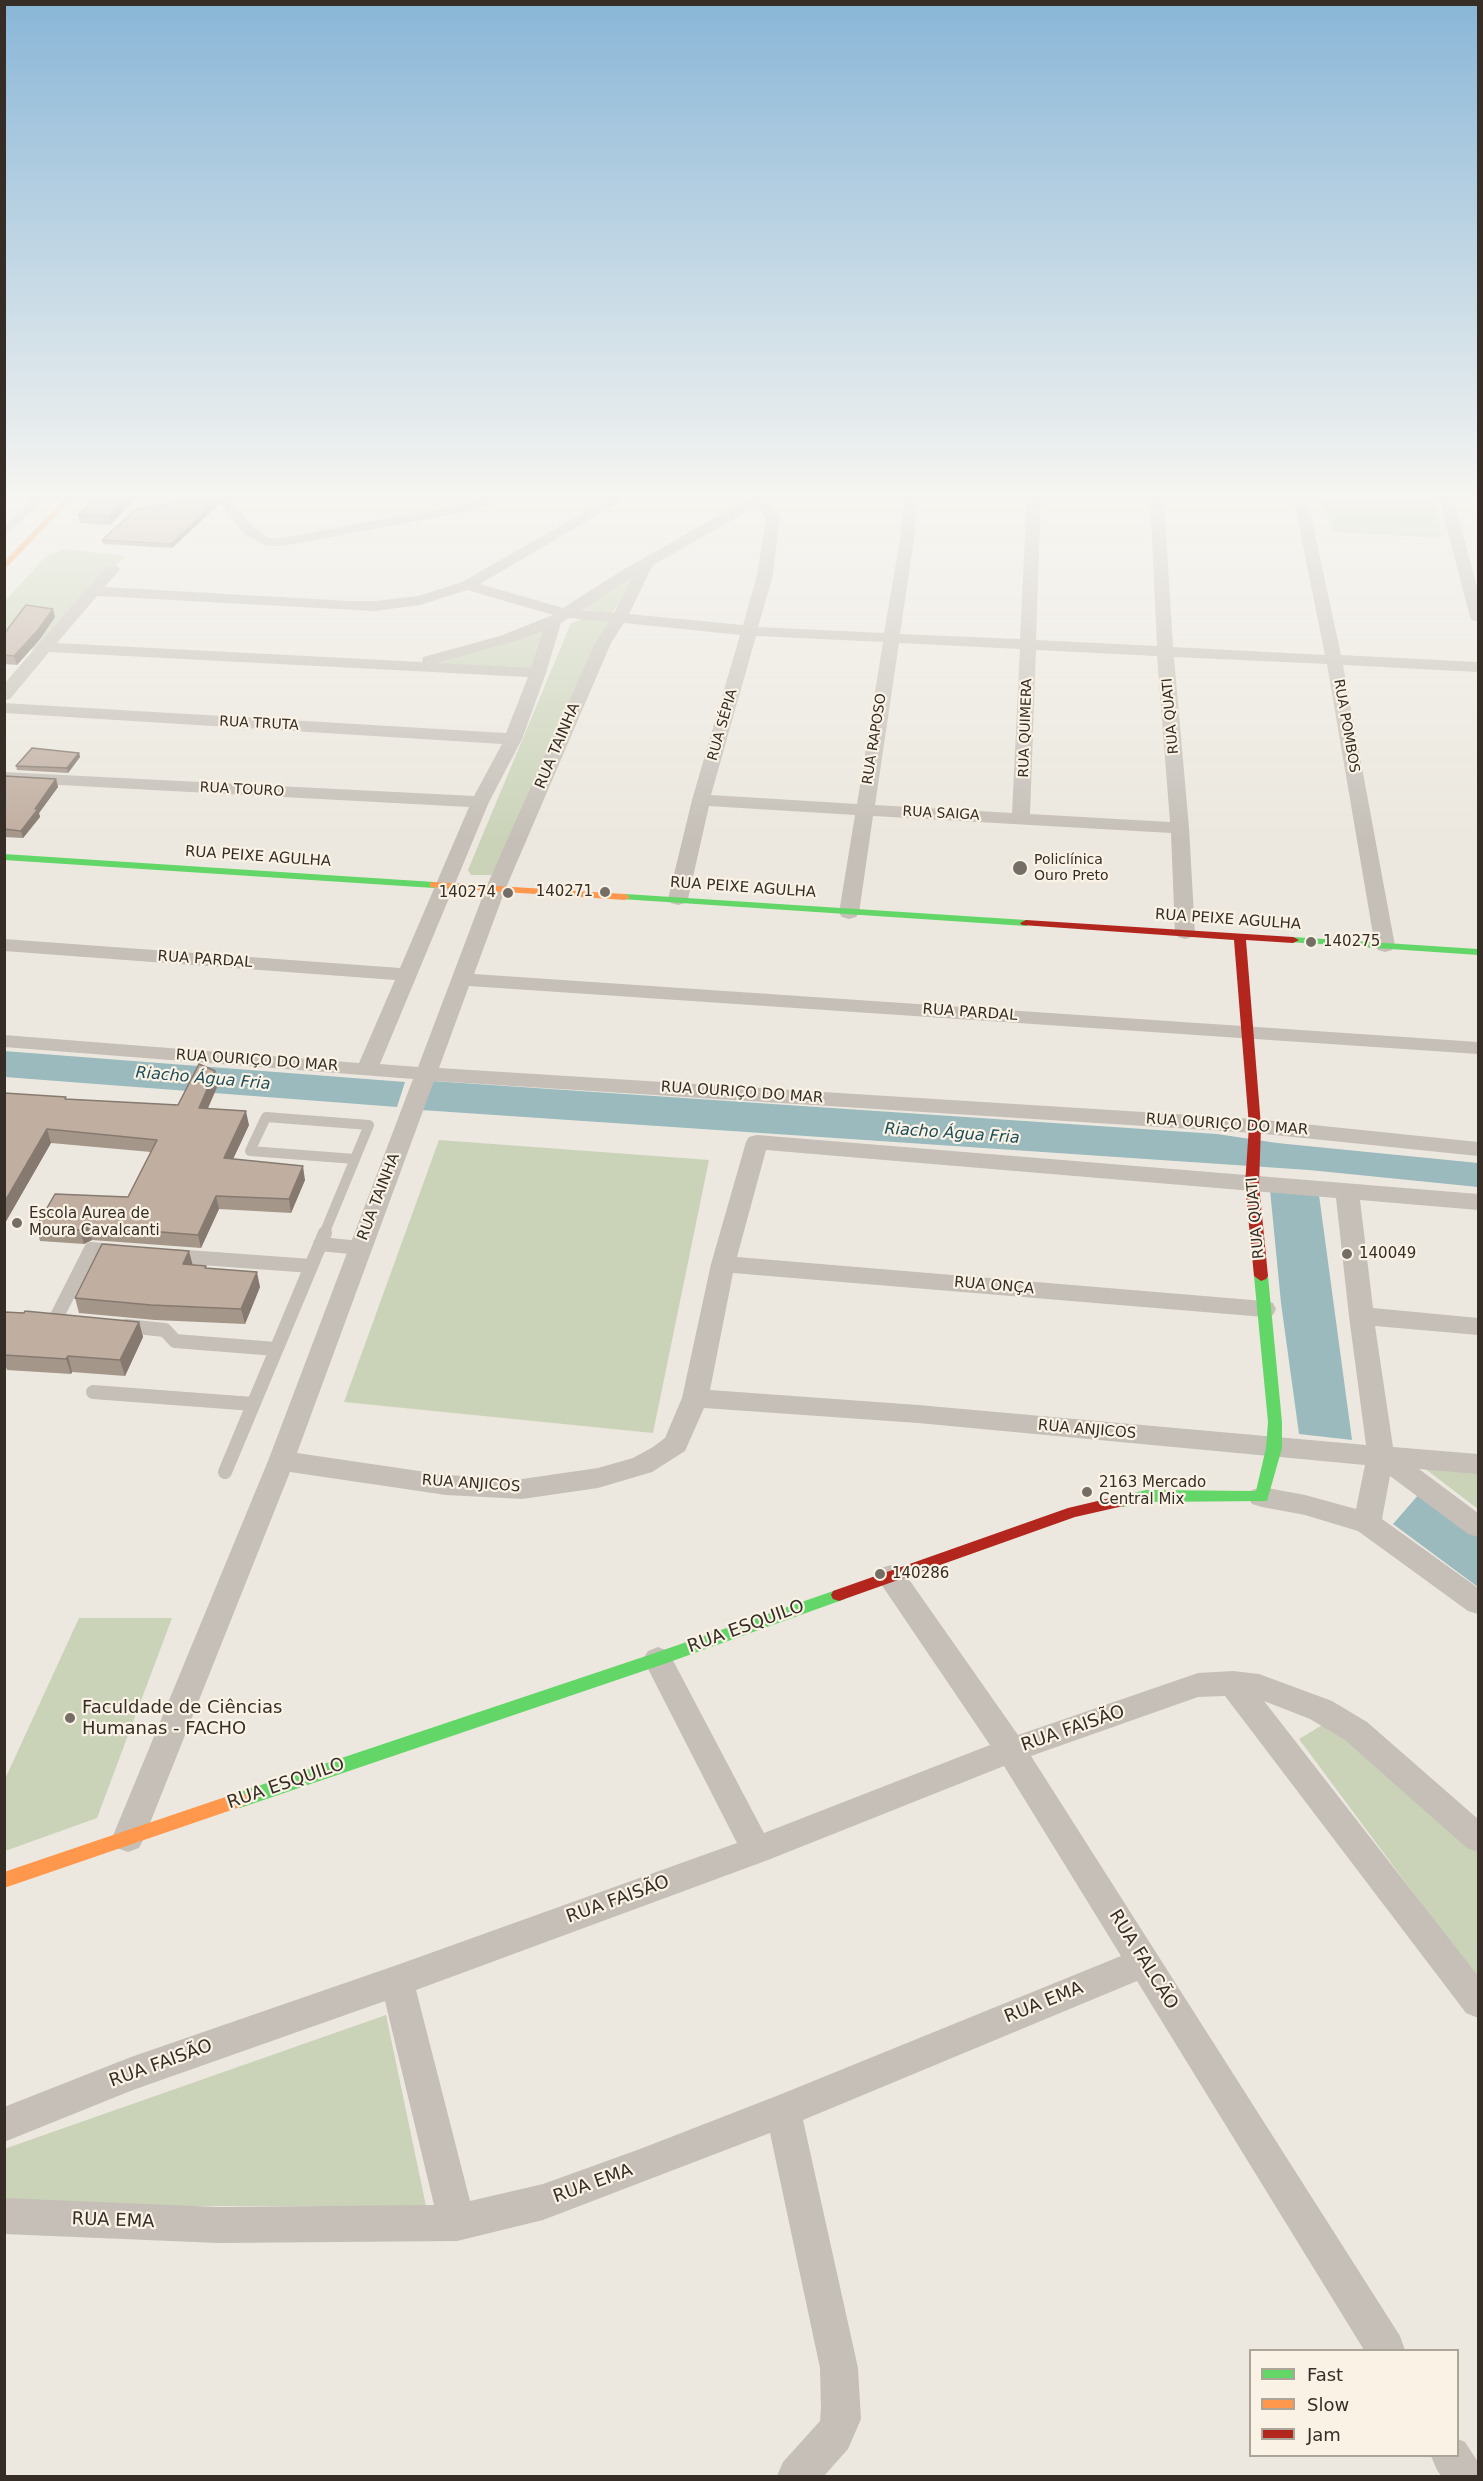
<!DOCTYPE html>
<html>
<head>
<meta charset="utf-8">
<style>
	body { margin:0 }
	#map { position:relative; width:1483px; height:2481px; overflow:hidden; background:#ece8df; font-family:"DejaVu Sans",sans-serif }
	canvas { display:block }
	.frame { position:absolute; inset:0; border:6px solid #352d26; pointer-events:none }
	.legend { position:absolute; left:1249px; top:2349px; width:210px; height:108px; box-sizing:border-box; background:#faf3e5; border:2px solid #aba499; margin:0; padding:8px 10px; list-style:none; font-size:18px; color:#352d26 }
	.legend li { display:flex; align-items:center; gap:12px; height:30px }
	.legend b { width:30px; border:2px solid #aba499 }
</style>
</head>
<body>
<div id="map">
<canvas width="1483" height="2481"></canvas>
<div class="frame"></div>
<ul class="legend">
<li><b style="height:8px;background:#63d668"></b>Fast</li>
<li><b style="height:8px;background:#ff974d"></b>Slow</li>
<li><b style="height:8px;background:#b3261e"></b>Jam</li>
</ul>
</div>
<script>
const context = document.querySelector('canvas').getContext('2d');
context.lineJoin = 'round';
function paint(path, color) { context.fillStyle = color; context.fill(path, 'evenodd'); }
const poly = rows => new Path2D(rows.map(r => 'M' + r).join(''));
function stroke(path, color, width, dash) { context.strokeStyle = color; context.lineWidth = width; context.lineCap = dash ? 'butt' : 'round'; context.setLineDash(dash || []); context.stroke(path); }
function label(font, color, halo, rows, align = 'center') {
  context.font = font + ' "DejaVu Sans",sans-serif'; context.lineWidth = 4.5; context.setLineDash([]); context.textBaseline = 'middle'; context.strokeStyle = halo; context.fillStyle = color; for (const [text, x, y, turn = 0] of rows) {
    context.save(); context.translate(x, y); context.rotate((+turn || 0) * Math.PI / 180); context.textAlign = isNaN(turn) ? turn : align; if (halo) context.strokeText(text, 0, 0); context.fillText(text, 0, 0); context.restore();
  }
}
paint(poly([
	[1192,494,1432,494,1439,517,1441,538,1332,532,1333,529,1323,503,1191,496],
	[64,549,125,556,36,650,5,646,5,601,45,557],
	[639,570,612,614,576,608],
	[584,618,608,622,610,625,496,871,491,875,471,875,468,870,571,623],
	[547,626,535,669,428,663],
	[439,1140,709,1160,653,1433,344,1402],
	[1420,1465,1478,1470,1478,1509,1436,1477],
	[79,1618,172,1618,97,1818,5,1851,5,1779],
	[1324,1724,1380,1759,1478,1850,1478,1980,1299,1739],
	[386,2015,426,2206,5,2206,4,2149]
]), '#cad3b8');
paint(poly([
	[4,1051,405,1082,397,1107,5,1077],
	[432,1081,1217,1134,1277,1143,1478,1163,1478,1187,1309,1170,421,1110],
	[1270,1190,1319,1195,1352,1440,1299,1434,1281,1303],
	[1420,1493,1478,1537,1478,1587,1393,1524]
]), '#9ababe');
stroke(poly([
	[4,531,44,494]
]), '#c5bfb7', 8);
stroke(poly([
	[324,1234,369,1125,266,1117,250,1151,355,1159]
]), '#c5bfb7', 10);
stroke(poly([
	[320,1244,360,1248],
	[174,1256,311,1266],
	[64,1321,55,1320,91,1249,115,1251],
	[126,1326,165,1330,175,1341,276,1349],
	[93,1392,253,1404],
	[225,1472,325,1233]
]), '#c5bfb7', 14);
paint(poly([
	[214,494,228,494,254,528,270,538,282,538,468,503,478,499,477,494,492,494,493,496,489,505,471,511,282,546,267,546,244,534,214,494],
	[616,494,633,494,480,584,563,608,621,571,746,500,739,494,774,494,765,501,780,516,773,575,758,627,884,633,900,539,904,494,918,494,914,539,900,634,1020,639,1027,494,1041,494,1036,640,1157,646,1150,499,1157,495,1164,499,1173,647,1325,655,1295,506,1302,502,1309,506,1341,655,1478,662,1478,672,1343,665,1395,946,1392,950,1385,952,1378,950,1375,946,1327,664,1174,657,1189,828,1195,933,1192,937,1185,939,1178,937,1175,933,1171,833,873,816,859,913,856,917,849,919,842,917,839,913,855,815,709,806,688,899,685,903,678,905,671,903,668,899,692,800,740,635,624,623,611,643,505,890,474,974,1478,1042,1478,1054,469,986,439,1068,1255,1119,1478,1142,1478,1156,1255,1133,434,1081,297,1453,446,1475,522,1479,598,1468,633,1458,653,1447,665,1438,682,1398,711,1264,746,1142,749,1137,757,1135,1478,1194,1478,1210,1360,1200,1373,1308,1478,1318,1478,1335,1375,1326,1393,1447,1478,1454,1478,1474,1419,1469,1478,1513,1478,1537,1468,1534,1390,1476,1382,1519,1478,1588,1478,1614,1468,1611,1358,1531,1305,1515,1262,1507,1252,1504,1248,1497,1252,1490,1262,1487,1305,1495,1356,1509,1365,1465,918,1423,704,1408,685,1451,652,1472,598,1488,522,1499,446,1495,290,1472,144,1838,139,1848,128,1852,117,1848,112,1838,268,1461,413,1079,4,1047,4,1035,359,1063,395,980,4,951,4,939,400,968,469,807,4,782,4,772,474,796,502,744,4,713,4,703,506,733,528,677,49,652,10,699,4,700,4,684,83,593,85,588,89,587,107,566,117,566,120,569,105,587,349,601,375,601,418,596,462,582,616,494],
	[755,507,766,517,757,575,743,625,629,614,653,565,755,507],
	[632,577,614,613,582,610,631,577,632,577],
	[467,590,553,615,500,636,423,657,422,662,57,643,97,596,375,611,420,605,467,590],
	[569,618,609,622,595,643,485,890,418,1067,380,1064,489,802,522,739,546,673,561,623,569,618],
	[543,631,531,668,437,663,512,642,543,631],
	[756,636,883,642,857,804,711,795,756,636],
	[899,643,1020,649,1012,813,875,805,899,643],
	[1036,650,1157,656,1170,822,1030,814,1036,650],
	[766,1150,1336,1198,1349,1316,1366,1445,918,1405,710,1390,733,1273,1264,1317,1273,1315,1276,1309,1273,1303,1264,1301,737,1257,766,1150],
	[1438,494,1452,494,1478,590,1478,622,1472,620,1470,617,1438,494],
	[891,1565,901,1568,1018,1735,1198,1673,1233,1671,1259,1674,1332,1701,1367,1722,1478,1819,1478,1852,1467,1848,1345,1740,1310,1719,1264,1701,1478,1976,1478,2018,1466,2013,1225,1696,1198,1697,1031,1756,1400,2336,1405,2350,1364,2350,1137,1981,803,2120,858,2368,861,2419,848,2449,824,2476,777,2476,783,2462,820,2421,821,2408,820,2368,770,2133,543,2220,457,2241,218,2243,4,2234,4,2198,218,2207,434,2205,385,2001,133,2090,4,2142,4,2107,131,2057,397,1965,737,1843,643,1659,648,1651,658,1647,668,1651,764,1833,990,1745,881,1584,877,1576,881,1568,891,1565],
	[1004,1766,1121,1956,779,2095,640,2149,543,2184,470,2201,416,1990,768,1860,1004,1766],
	[1458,2439,1465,2442,1478,2462,1478,2476,1441,2476,1437,2470,1431,2456,1458,2456,1458,2439]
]), '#c5bfb7');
paint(poly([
	[4,854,434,882,439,885,434,888,4,860,4,854],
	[625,894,1026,920,1032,923,1026,926,621,899,620,897,625,894],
	[1293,937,1478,949,1478,955,1289,942,1289,938,1293,937],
	[1261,1271,1268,1276,1282,1422,1282,1448,1267,1501,1146,1502,1123,1507,1118,1505,1115,1501,1118,1497,1146,1490,1256,1491,1266,1448,1268,1422,1254,1276,1261,1271],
	[839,1589,845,1591,847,1595,845,1599,664,1664,240,1808,234,1805,231,1800,234,1795,240,1792,652,1654,839,1589]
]), '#63d668');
paint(poly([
	[8,494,16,494,4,503,4,496,8,494],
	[69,494,77,494,4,570,4,562,69,494],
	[434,882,625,894,630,897,625,900,430,887,430,883,434,882],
	[240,1792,246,1795,249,1800,246,1805,4,1888,4,1872,240,1792]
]), '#ff974d');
paint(poly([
	[1026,920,1293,937,1299,940,1293,943,1246,940,1261,1126,1259,1185,1268,1276,1266,1279,1261,1281,1254,1276,1245,1185,1249,1126,1234,940,1022,925,1020,923,1026,920],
	[1123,1495,1128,1497,1131,1501,1128,1505,1075,1517,839,1601,833,1599,831,1595,833,1591,1068,1508,1123,1495]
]), '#b3261e');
paint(poly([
	[136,498,110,525,80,523,78,515],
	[218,500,219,504,172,548,103,544,102,540],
	[55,617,40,639,17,665,4,664,4,634],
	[79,753,80,757,68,773,17,770,16,766],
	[4,776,56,779,58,787,39,813,40,817,23,838,4,837],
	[218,1085,207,1109,249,1125,233,1159,305,1180,291,1213,219,1209,201,1248,92,1240,84,1244,40,1241,36,1227,128,1197,151,1152,51,1143,5,1223,4,1093,67,1099,178,1105],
	[192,1265,207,1268,260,1287,245,1324,155,1320,79,1313,75,1298],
	[4,1312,139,1322,143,1337,125,1376,72,1372,71,1374,7,1370,6,1367,4,1367]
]), '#a5968a');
paint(poly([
	[131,494,136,494,136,498,110,525,108,516],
	[218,500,219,504,172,548,171,544],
	[53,609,55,617,40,639,17,665,14,656],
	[79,753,80,757,68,773,67,768],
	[56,779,58,787,39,813,40,817,23,838,21,831,35,809],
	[215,1071,218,1085,202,1122,199,1108],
	[246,1111,249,1125,227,1172,224,1158],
	[47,1129,51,1143,5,1223,4,1203],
	[303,1166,305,1180,291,1213,289,1199],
	[216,1196,219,1209,201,1248,198,1235],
	[88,1226,92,1240,84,1244,80,1230],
	[189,1251,193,1266,183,1264],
	[257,1272,260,1287,245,1324,241,1309],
	[139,1322,143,1337,125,1376,120,1360],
	[68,1356,72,1372,71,1374,66,1359]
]), '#867a70');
const building = poly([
	[99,494,131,494,108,516,78,515,99,494],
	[215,496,218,500,171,544,102,540,136,509,215,496],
	[26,605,53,609,38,630,14,656,4,655,4,634,26,605],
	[32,748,79,753,67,768,16,766,32,748],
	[4,776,56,779,35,809,38,809,21,831,4,829,4,776],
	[199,1064,215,1071,199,1108,246,1111,224,1158,303,1166,289,1199,216,1196,198,1235,88,1226,80,1230,36,1227,55,1194,128,1197,157,1140,47,1129,4,1203,4,1093,66,1097,65,1099,178,1105,199,1064],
	[102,1244,189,1251,183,1264,206,1266,205,1268,257,1272,241,1309,151,1305,75,1298,102,1244],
	[25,1311,139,1322,120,1360,68,1356,66,1359,4,1355,4,1312,24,1313,25,1311]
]);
paint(building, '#c0aea0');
stroke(building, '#867a70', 1.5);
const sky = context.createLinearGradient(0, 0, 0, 841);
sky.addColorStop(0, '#89b6d7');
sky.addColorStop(0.59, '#f6f5f1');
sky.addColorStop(1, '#f6f5f100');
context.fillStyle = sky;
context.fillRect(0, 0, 1483, 841);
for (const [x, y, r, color] of [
	[1020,868,8,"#756e67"],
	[605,892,6,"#756e67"],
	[508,893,6,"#756e67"],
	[1311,942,6,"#756e67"],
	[17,1223,6,"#756e67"],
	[1347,1254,6,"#756e67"],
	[1087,1492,6,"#756e67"],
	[880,1574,6,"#756e67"],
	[70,1718,6,"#756e67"]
]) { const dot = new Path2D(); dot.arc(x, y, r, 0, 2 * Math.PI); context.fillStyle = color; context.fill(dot); stroke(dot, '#faf3e5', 2); }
label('14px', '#352d26', '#faf3e5', [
	["RUA QUATI",1171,716,-95],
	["RUA TRUTA",259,724,3],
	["RUA SÉPIA",723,725,-74],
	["RUA POMBOS",1346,726,80],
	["RUA QUIMERA",1026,728,-88],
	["RUA RAPOSO",875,739,-81],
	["RUA TOURO",242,790,3],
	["RUA SAIGA",941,814,3]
]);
label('14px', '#352d26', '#faf3e5', [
	["Policlínica",1034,860],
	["Ouro Preto",1034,876]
], 'left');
label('15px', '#352d26', '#faf3e5', [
	["RUA TAINHA",558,746,-67],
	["RUA PEIXE AGULHA",258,857,4],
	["RUA PEIXE AGULHA",743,888,4],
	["RUA PEIXE AGULHA",1228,920,4],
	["RUA PARDAL",205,960,4],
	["RUA PARDAL",970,1013,4],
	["RUA OURIÇO DO MAR",257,1061,4],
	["RUA OURIÇO DO MAR",742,1093,4],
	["RUA OURIÇO DO MAR",1227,1125,4],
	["RUA TAINHA",379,1197,-69],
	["RUA QUATI",1256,1218,-95],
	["RUA ONÇA",994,1286,5],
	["RUA ANJICOS",1087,1430,5],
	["RUA ANJICOS",471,1484,4]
]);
label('15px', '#352d26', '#faf3e5', [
	["140271",593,892,"right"],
	["140274",496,893,"right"],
	["140275",1323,942],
	["Escola Aurea de",29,1214],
	["Moura Cavalcanti",29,1231],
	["140049",1359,1254],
	["2163 Mercado",1099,1483],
	["Central Mix",1099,1500],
	["140286",892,1574]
], 'left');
label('italic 16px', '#1b4c58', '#faf3e5', [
	["Riacho Água Fria",203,1079,5],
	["Riacho Água Fria",952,1134,4]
]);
label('18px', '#352d26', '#faf3e5', [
	["RUA ESQUILO",746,1627,-20],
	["RUA FAISÃO",1073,1729,-19],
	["RUA ESQUILO",286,1784,-19],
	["RUA FAISÃO",618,1900,-20],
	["RUA FALCÃO",1143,1960,58],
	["RUA EMA",1044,2003,-22],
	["RUA FAISÃO",161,2064,-20],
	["RUA EMA",593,2184,-20],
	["RUA EMA",113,2221,2]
]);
label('18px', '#352d26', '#faf3e5', [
	["Faculdade de Ciências",82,1708],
	["Humanas - FACHO",82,1729]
], 'left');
</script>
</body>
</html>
